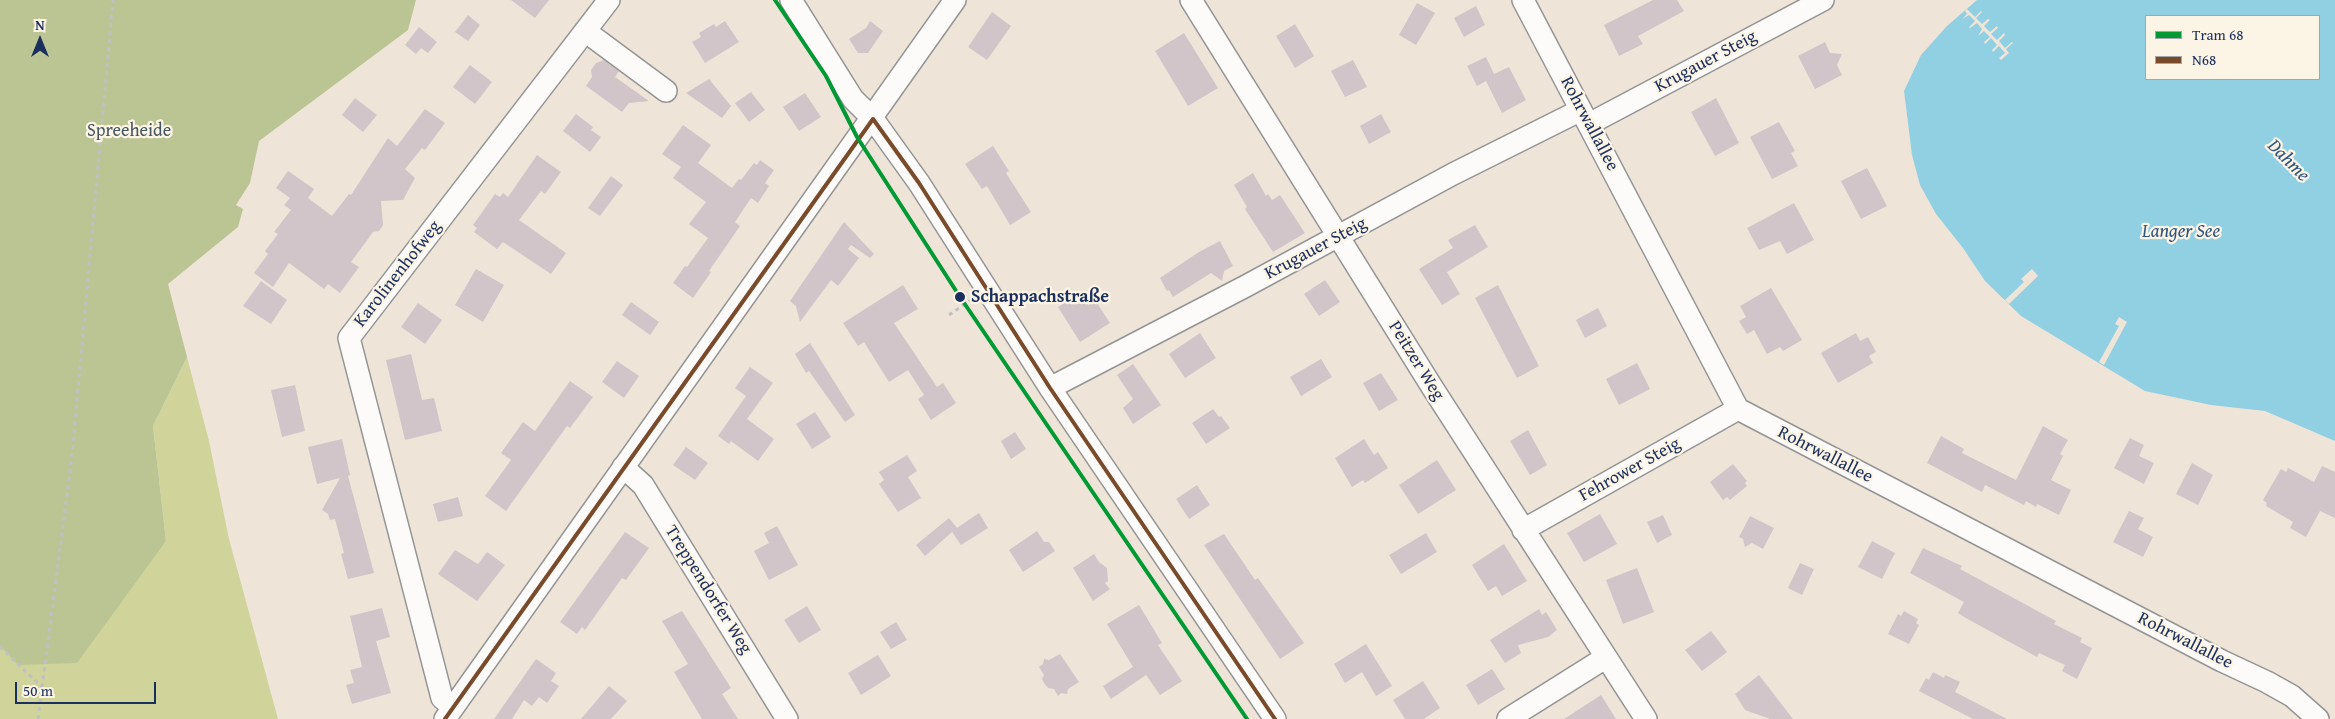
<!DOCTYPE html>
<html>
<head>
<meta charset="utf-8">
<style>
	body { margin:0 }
	#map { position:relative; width:2335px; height:719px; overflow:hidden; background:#eee5d8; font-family:"Gentium Book Plus",serif }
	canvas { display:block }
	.legend { position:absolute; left:2145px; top:15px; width:175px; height:65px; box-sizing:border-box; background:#fcf5e5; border:1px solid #a2a6af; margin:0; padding:6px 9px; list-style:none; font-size:15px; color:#1b2f5e }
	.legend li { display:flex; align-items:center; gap:10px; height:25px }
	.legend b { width:25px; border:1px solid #a2a6af }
	.north { position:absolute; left:15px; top:15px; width:50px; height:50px; -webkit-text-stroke:4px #fcf5e5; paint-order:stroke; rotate:0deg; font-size:14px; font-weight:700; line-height:20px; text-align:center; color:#1b2f5e }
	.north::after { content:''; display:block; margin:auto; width:18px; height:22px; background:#1b2f5e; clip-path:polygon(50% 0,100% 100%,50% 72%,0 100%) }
	.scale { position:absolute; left:15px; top:682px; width:141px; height:22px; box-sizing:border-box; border:2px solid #1b2f5e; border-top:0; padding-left:6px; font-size:15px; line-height:18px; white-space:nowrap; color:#1b2f5e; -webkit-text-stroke:4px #fcf5e5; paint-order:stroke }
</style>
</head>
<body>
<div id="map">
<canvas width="2335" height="719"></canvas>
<ul class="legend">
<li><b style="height:6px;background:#093"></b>Tram 68</li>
<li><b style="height:6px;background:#7a4b2a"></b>N68</li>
</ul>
<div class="north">N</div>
<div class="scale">50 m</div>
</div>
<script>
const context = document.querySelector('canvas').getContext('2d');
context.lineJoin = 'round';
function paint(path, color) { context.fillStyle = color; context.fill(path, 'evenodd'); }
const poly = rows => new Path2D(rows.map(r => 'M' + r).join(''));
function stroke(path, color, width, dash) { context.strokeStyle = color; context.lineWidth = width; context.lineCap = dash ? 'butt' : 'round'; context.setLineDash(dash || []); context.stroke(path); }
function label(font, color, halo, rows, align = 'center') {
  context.font = font + ' "Gentium Book Plus",serif'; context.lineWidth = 4.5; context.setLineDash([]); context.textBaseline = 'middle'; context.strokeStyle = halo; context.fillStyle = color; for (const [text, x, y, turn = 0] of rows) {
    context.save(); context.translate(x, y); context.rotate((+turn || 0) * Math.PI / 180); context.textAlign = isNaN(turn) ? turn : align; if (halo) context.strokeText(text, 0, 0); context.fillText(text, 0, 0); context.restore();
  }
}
paint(poly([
	[187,357,209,441,229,539,278,719,0,719,0,646,18,664,24,663,166,541,153,426]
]), '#d0d49a');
paint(poly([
	[0,0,416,0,408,30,259,141,250,183,236,205,243,209,238,227,168,284,187,357,153,426,166,541,77,663,18,665,0,646]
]), '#bbc594');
paint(poly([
	[1977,0,2335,0,2335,441,2265,411,2211,405,2145,391,2021,316,1985,281,1963,248,1936,214,1920,185,1912,155,1904,91,1921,55,1947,26],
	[2146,16,2319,16,2319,79,2146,79]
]), '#91cfe2');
paint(poly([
	[1967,9,1975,17,1981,11,1982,12,1976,18,1982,24,1988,19,1990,20,1984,26,1990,32,1997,26,1998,28,1991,34,1997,40,2004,33,2005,35,1999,41,2005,48,2012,42,2013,43,2006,49,2009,53,2001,60,1999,58,2005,53,1999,46,1993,52,1992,50,1997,45,1991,38,1985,44,1984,42,1990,37,1984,31,1978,36,1982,29,1977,23,1970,28,1969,27,1975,21,1969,15,1962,19,1967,14,1965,11],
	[2032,269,2038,276,2009,304,2005,300,2024,282,2021,279],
	[2119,317,2127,322,2104,365,2099,362,2119,326,2115,324]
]), '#eee5d8');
paint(poly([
	[511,0,549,0,535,18],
	[1653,0,1677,0,1684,11,1638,36,1643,44,1619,56,1604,25],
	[1417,3,1435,13,1416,45,1399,35],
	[1476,6,1485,25,1464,37,1454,18],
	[992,12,1011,26,987,60,968,47],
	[468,15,480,25,468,41,455,32],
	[725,21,739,42,705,63,692,42,701,37,699,33,714,24,716,27],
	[870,21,883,31,868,53,858,53,849,39,866,28],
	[1295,24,1314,56,1295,68,1276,36],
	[419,27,437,42,428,53,421,48,416,54,405,45],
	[1184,33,1218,88,1188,106,1155,51],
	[1825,42,1830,53,1842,54,1837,65,1842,75,1815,89,1798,56],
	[1486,57,1494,74,1509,67,1526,100,1502,113,1486,81,1477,86,1467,66],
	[604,60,619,71,615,77,649,101,629,103,622,112,586,86,592,77,591,70,596,63],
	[1353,60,1367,87,1345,97,1331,71],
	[470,65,492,82,475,104,453,87],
	[709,79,731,106,722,118,686,93],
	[751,92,765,110,749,122,735,103],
	[805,93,821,117,799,131,783,107],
	[355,98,377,115,363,132,342,115],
	[1716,98,1739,143,1715,156,1691,112],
	[425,109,445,123,425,150,422,148,405,169,415,178,403,200,381,201,383,225,379,231,373,232,351,262,359,267,340,293,328,284,324,289,289,263,273,287,254,273,268,254,265,251,278,234,274,232,291,210,284,205,290,198,276,188,288,171,314,189,308,198,332,216,349,194,351,195,388,138,397,146],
	[576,114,593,127,591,130,601,137,590,152,563,131],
	[1381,114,1391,132,1369,144,1360,126],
	[1779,122,1795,151,1791,153,1798,166,1772,179,1750,137],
	[683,125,711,145,698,163,732,188,739,179,741,180,754,163,757,165,760,160,774,170,765,183,769,186,758,203,751,198,735,222,740,226,709,271,711,272,693,298,673,283,685,266,687,267,708,238,689,224,706,202,673,178,681,167,662,154],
	[993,146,1009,171,1006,173,1031,212,1010,225,987,186,982,189,965,164],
	[537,155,561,172,545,194,541,191,519,220,566,253,551,274,503,242,497,249,474,232,477,228,473,225,495,194,500,197,503,193,508,197],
	[1867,168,1887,206,1861,219,1841,181],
	[1253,173,1266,196,1268,194,1272,200,1280,195,1305,233,1273,252,1245,209,1247,207,1234,185],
	[611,176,623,185,600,216,588,208],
	[1794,203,1814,240,1787,254,1780,241,1759,250,1747,228],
	[844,222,874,254,870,258,851,245,848,249,859,258,838,286,831,280,800,322,796,306,790,301],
	[1475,225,1488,247,1447,272,1460,294,1442,305,1419,269,1453,248,1448,240],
	[1220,241,1233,266,1224,271,1222,281,1211,273,1173,297,1169,290,1167,291,1160,278,1199,252],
	[476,269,504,285,483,322,455,305],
	[1325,280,1340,302,1319,316,1304,294],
	[261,281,287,300,271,324,243,306],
	[903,285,918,309,894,323,937,387,943,383,956,403,931,420,918,399,924,395,908,370,889,382,864,342,858,346,843,323],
	[1498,285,1539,366,1517,378,1475,298],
	[1771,288,1802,340,1783,351,1780,347,1767,354,1754,330,1747,334,1739,321,1746,317,1740,306],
	[1081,293,1088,305,1095,300,1110,323,1080,342,1058,307],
	[631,302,659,322,650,335,622,315],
	[418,303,442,320,425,344,401,327],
	[1598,308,1607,326,1585,338,1576,320],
	[1200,333,1216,358,1185,378,1169,354],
	[1856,333,1860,341,1868,337,1876,352,1869,356,1873,363,1838,383,1821,353],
	[810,343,855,415,845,422,809,371,806,373,795,354],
	[411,354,422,400,434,398,442,431,405,440,386,360],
	[1321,359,1332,377,1301,396,1290,377],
	[617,361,639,376,624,398,602,382],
	[1637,363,1650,389,1619,405,1606,379],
	[1133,364,1161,405,1133,424,1123,408,1133,399,1117,375],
	[750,367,773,383,747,419,774,439,758,461,731,441,729,444,718,436,746,396,735,388],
	[1381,373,1398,400,1379,411,1363,383],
	[570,381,593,397,570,428,567,426,506,511,485,496,511,460,501,453,523,422,535,431],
	[295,385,305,431,282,437,271,390],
	[1213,409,1219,417,1221,416,1230,428,1206,444,1192,423],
	[815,412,831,437,812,449,796,424],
	[2043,426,2068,440,2060,454,2063,456,2051,480,2071,490,2059,515,2037,504,2036,507,2026,501,2024,505,1985,485,1982,492,1927,463,1941,436,1964,449,1962,453,2016,480],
	[1528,430,1547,465,1530,475,1510,441],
	[1015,432,1026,449,1011,459,1001,441],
	[2130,438,2144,445,2139,456,2154,463,2144,484,2114,468],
	[342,439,350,475,348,476,374,573,348,579,341,554,344,553,335,519,330,520,328,514,322,510,340,478,317,484,308,447],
	[1364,439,1374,455,1378,452,1388,468,1365,483,1363,480,1352,487,1335,458],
	[686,447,708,463,695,480,673,465],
	[907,455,917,471,908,477,921,498,898,512,879,484,884,480,879,472],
	[1437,460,1456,490,1418,514,1399,485],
	[2192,463,2213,475,2198,505,2176,494],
	[1733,464,1747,481,1745,483,1747,486,1730,500,1727,497,1723,500,1710,482],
	[2322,466,2335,472,2335,518,2320,511,2306,537,2290,528,2293,522,2266,506,2267,503,2263,500,2281,469,2286,472,2288,468,2314,482],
	[1197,485,1210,505,1189,519,1176,499],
	[458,497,463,516,438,522,433,504],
	[2129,511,2144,518,2138,529,2153,537,2143,557,2113,542],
	[979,513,988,528,961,545,952,532,925,556,916,545,949,518,957,528],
	[1600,514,1617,544,1584,562,1567,533],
	[1663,515,1672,535,1657,543,1647,522],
	[1750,516,1774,528,1763,549,1752,543,1745,547,1743,539,1739,537],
	[777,526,798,565,769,580,754,551,769,543,764,533],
	[1037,531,1044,542,1049,542,1055,551,1023,572,1009,550],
	[625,532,649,548,626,580,622,578,585,630,582,627,577,634,560,622],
	[1426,533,1437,552,1401,574,1389,555],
	[1224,534,1255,580,1258,578,1304,643,1280,659,1204,545],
	[1872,541,1895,553,1882,579,1858,567],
	[1504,544,1527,581,1502,596,1496,586,1488,591,1472,565],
	[1923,548,1962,566,1960,569,2056,621,2054,624,2082,638,2080,642,2092,648,2077,679,2062,671,2065,665,2039,653,2037,657,1964,617,1958,613,1964,602,1910,573],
	[455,550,478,564,487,552,505,565,477,601,438,574],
	[1094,554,1099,562,1107,568,1108,581,1105,583,1110,589,1093,601,1073,568],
	[1800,563,1814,569,1802,595,1788,588],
	[1637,568,1654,612,1623,624,1606,580],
	[1139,605,1162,643,1158,645,1182,681,1160,695,1146,675,1111,699,1103,686,1133,667,1107,624],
	[807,606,821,630,799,643,784,620],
	[382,608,390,637,376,641,391,693,352,704,346,685,354,683,350,670,362,667,350,616],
	[1539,609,1542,615,1546,612,1557,630,1548,637,1518,645,1521,653,1505,663,1490,640],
	[682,611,731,688,722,694,738,719,702,719,674,672,688,664,662,621],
	[1904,611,1918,619,1916,623,1919,625,1909,644,1888,634,1898,614,1901,616],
	[896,622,907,640,891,649,880,632],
	[1711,631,1727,652,1702,671,1685,650],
	[1366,644,1392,686,1376,696,1362,672,1345,683,1334,664],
	[1060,654,1079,682,1068,689,1067,694,1061,693,1058,696,1054,689,1048,688,1044,683,1042,679,1044,675,1039,667,1043,664,1044,659,1049,660],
	[878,655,891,676,861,695,848,673],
	[536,659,556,673,551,681,559,686,547,703,539,697,532,706,524,700,512,719,494,719],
	[1492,669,1505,689,1478,705,1466,685],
	[1933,672,1944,678,1945,675,1960,682,1955,692,2007,719,1973,719,1919,691,1926,678,1929,680],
	[1759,675,1793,719,1770,719,1745,710,1735,694],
	[1423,681,1440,708,1424,719,1405,719,1393,700],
	[609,686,627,701,611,719,581,719],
	[1601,695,1616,719,1564,719]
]), '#d1c5c9');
const minor = poly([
	[791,0,853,99,873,119,919,183,1050,388,1275,719],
	[1191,0,1432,387,1646,719],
	[1523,0,1738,409,2222,661,2267,682,2292,696,2318,719],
	[585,31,666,91],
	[1589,124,1823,0],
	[1050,388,1246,286,1453,174,1581,110],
	[623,467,643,485,787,719],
	[1523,530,1738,409],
	[453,707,442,698,349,338,609,0],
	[445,719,955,0],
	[1508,719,1605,658]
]);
stroke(minor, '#959495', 24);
stroke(poly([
	[949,315,972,299],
	[0,647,42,687],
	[38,719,72,456,113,0]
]), '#c0c0c3', 3, [4, 4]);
stroke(minor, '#fcfbf9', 21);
stroke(poly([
	[445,719,873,119,919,183,1050,388,1275,719]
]), '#7a4b2a', 4);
stroke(poly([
	[775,0,826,76,857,137,960,297,1247,719]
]), '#093', 4);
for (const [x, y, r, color] of [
	[960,297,6,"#1b2f5e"]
]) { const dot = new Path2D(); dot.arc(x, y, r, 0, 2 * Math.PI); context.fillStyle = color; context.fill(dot); stroke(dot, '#fcf5e5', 2); }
label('18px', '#1b2f5e', '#fcf5e5', [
	["Krugauer Steig",1706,62,-28],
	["Rohrwallallee",1589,124,62],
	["Krugauer Steig",1316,249,-28],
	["Karolinenhofweg",398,274,-52],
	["Peitzer Weg",1416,361,58],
	["Rohrwallallee",1825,455,27],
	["Fehrower Steig",1630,470,-29],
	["Treppendorfer Weg",708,590,58],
	["Rohrwallallee",2185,641,27]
]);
label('18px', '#425560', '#fcf5e5', [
	["Spreeheide",129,131]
]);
label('bold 18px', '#1b2f5e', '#fcf5e5', [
	["Schappachstraße",971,297]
], 'left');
label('italic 19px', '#2e5480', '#fcf5e5', [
	["Dahme",2288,161,45],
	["Langer See",2181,232]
]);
</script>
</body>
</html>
